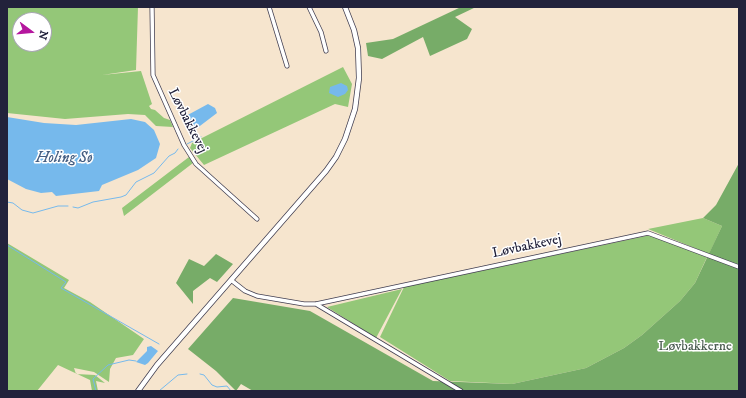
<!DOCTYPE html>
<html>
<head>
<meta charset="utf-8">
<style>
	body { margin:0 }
	#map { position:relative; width:746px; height:398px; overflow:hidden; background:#f6e5ce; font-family:"IM FELL DW Pica",serif }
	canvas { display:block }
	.frame { position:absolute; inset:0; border:8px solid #22223b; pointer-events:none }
	.north { position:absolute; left:12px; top:12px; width:40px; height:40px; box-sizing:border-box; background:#fff; border:1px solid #a7a7b1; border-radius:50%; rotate:106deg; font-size:11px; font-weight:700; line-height:16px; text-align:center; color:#22223b }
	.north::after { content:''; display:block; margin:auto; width:14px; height:18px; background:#b5179e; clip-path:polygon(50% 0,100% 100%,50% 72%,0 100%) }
</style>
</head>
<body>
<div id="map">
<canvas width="746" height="398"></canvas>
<div class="frame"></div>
<div class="north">N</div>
</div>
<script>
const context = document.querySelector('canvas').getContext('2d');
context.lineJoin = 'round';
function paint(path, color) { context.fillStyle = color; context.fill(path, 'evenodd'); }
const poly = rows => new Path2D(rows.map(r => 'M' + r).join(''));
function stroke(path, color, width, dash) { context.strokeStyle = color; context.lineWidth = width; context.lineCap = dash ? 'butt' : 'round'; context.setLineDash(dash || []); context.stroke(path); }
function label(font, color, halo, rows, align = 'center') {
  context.font = font + ' "IM FELL DW Pica",serif'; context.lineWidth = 3; context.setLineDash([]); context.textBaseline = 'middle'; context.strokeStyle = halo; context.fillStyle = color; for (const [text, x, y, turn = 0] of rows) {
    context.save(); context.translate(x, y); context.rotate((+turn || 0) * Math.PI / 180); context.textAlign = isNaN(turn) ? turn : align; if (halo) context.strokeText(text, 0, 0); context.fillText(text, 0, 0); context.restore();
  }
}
paint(poly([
	[7,7,138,7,136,70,102,75,141,71,152,104,149,106,151,109,155,110,164,118,170,120,173,127,156,126,145,115,128,114,65,119,7,113],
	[20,20,44,20,44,44,20,44],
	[343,67,352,84,348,107,335,104,204,165,190,148,192,143],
	[189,157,193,163,124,216,122,208],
	[703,218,722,226,709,254,648,229],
	[646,236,652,236,707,257,695,283,680,301,642,335,624,348,586,368,512,384,450,381,380,337,404,287],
	[7,243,69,280,64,288,90,302,144,339,133,355,116,358,110,369,109,382,94,372,74,368,76,374,95,375,105,383,96,381,98,391,92,391,90,380,58,365,37,391,7,391],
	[402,289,376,338,327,307]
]), '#94c778');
paint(poly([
	[461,7,476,7,455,17,472,29,467,39,430,56,423,37,382,59,368,56,366,43,393,39],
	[739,163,739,391,253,391,241,384,236,391,216,371,188,349,233,298,310,311,433,381,512,384,586,368,624,348,642,335,680,301,695,283,722,226,703,218,716,205],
	[216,254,233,264,217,282,210,278,193,291,193,304,176,283,189,259,204,266]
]), '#77ac68');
paint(poly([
	[341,83,347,86,348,90,345,94,338,97,329,93,330,87],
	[208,104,215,108,217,113,192,132,189,131,183,119,184,117],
	[7,117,44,123,76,125,131,119,145,122,154,130,160,144,156,158,138,170,102,185,99,191,56,196,52,192,41,193,26,189,7,179],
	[151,346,158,351,148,363,145,365,136,362,147,351,147,347]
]), '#76b9ec');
stroke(poly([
	[187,144,201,137],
	[7,202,13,203,22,210,33,213,58,206,68,206],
	[73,207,78,208,93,202,121,197,126,195,136,182,154,173,169,156,175,153,178,149],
	[7,245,66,282,61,288,159,344],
	[200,374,204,375,212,385,217,387,227,386,231,391],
	[96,391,93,379,108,365,129,360,136,361],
	[159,391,178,375,187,374]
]), '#76b9ec', 1);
const minor = poly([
	[152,7,153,75,184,145,196,164,257,219],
	[269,7,287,66],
	[309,7,321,32,326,51],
	[231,280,245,291,257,296,304,304,316,304,648,233,739,267],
	[316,304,461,391]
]);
const tertiary = poly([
	[138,391,157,365,326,171,336,157,345,139,355,109,359,78,358,48,354,30,345,7]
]);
stroke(minor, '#423f51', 5);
stroke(tertiary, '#423f51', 6);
stroke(minor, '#fff', 3.5);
stroke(tertiary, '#fff', 4.5);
label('14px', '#22223b', '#fff', [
	["Løvbakkevej",187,121,63],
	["Løvbakkevej",527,247,-12]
]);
label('14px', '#4a5c50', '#fff', [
	["Løvbakkerne",695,347]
]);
label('italic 15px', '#445e82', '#fff', [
	["Holing Sø",64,159]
]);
</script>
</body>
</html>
